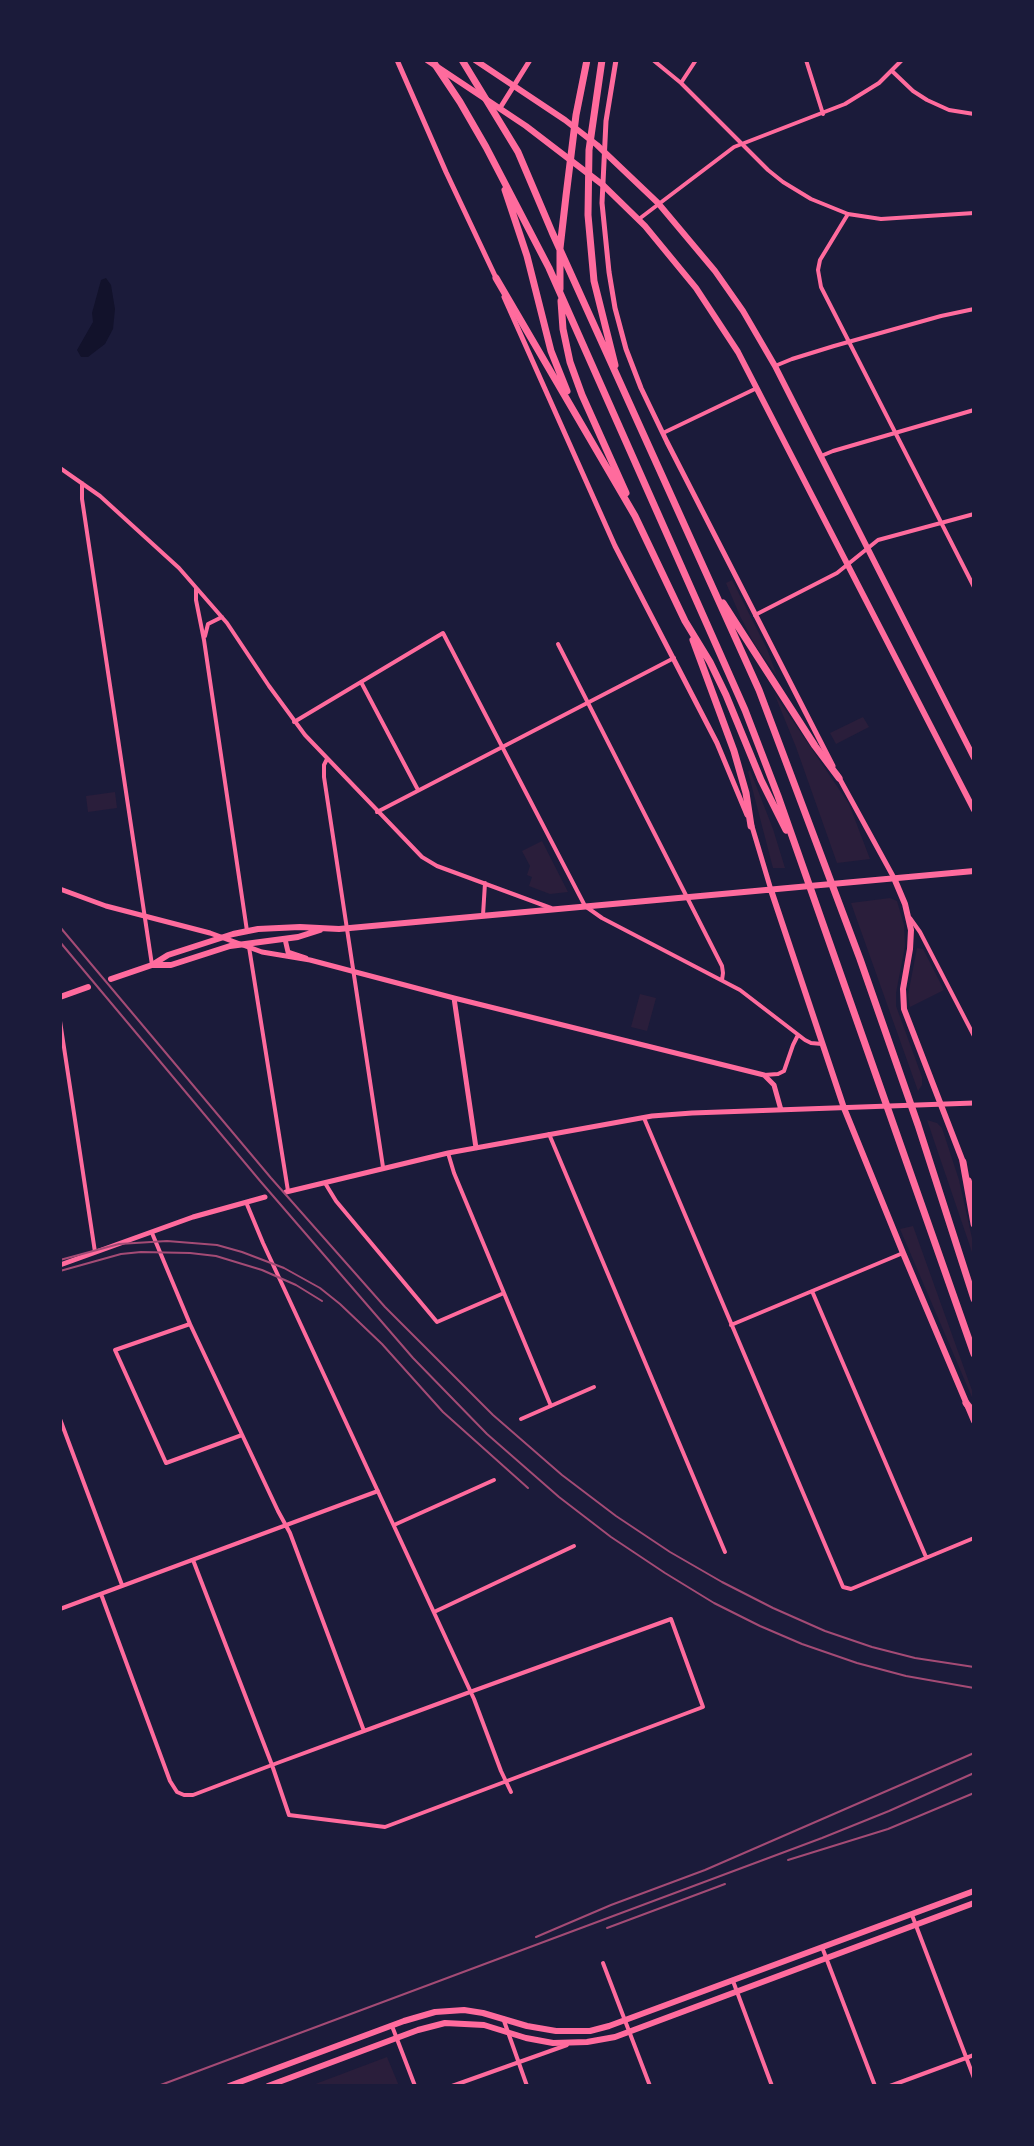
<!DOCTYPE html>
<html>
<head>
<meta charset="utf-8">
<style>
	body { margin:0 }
	#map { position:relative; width:1034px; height:2146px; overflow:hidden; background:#1b1b3a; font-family:Barlow,sans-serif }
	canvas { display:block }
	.frame { position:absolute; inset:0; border:62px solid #1b1b3a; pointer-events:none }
</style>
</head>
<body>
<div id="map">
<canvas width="1034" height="2146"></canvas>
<div class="frame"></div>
</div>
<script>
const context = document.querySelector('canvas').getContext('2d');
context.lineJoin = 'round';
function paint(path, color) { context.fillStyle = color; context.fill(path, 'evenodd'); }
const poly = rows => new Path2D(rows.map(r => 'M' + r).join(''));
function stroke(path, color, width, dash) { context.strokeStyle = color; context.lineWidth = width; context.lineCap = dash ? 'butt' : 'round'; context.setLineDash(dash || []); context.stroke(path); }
paint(poly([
	[732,580,767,649,777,676,755,645,740,616,726,583],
	[774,693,849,804,870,859,837,863,796,747],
	[863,717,869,727,836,744,830,733],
	[750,770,773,829,785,868,773,868,748,772],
	[115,792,117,808,88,812,86,796],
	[542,841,568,892,550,894,529,886,532,877,527,875,530,866,522,851],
	[890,898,897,901,904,925,905,946,896,993,896,1006,922,1077,922,1085,918,1091,851,903],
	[917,948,923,949,944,990,910,1007,908,995],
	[640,994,656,998,647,1031,631,1027],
	[927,1120,937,1123,942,1128,959,1180,974,1247,974,1258],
	[913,1226,974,1396,974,1402,900,1229],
	[387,2057,399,2086,310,2086]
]), '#2a1e3b');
paint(poly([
	[106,278,111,285,115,309,113,329,105,344,88,357,81,357,77,350,93,322,92,313,101,280]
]), '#12122b');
stroke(poly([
	[653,60,681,83,768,170,783,182,811,199,848,214,881,219,974,213],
	[806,60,823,114],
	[892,71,913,91,927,100,949,110,974,114],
	[681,83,696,60],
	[848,214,820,260,818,270,821,287,974,587],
	[639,219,734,147,845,104,879,83,902,60],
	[775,366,792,359,834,346,941,316,974,309],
	[663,433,757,388],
	[821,456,833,451,974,410],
	[60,468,100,496,179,568,227,623,269,686,305,735,422,857,437,866,551,908],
	[82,483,82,499,152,965],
	[196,588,196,600,204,640,247,931],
	[755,615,837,573,878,540,974,514],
	[205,636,208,624,222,617],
	[558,644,722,966,723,973,722,980],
	[361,682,418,790],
	[294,722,443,633,585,906,602,918,740,990,805,1040,811,1043,822,1044],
	[327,759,324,765,324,777,383,1167],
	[377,812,674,658],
	[483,915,485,883],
	[910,918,920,932,974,1036],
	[249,947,288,1191],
	[60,1021,95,1252],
	[764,1075,778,1074,784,1071,793,1045,798,1035],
	[644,1118,843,1587,851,1589,974,1538],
	[549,1134,725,1552],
	[448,1153,454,1173,551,1406],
	[325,1183,336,1201,437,1322,504,1293],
	[246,1202,263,1243,474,1699,501,1771,511,1792],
	[152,1233,190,1324,278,1511,290,1533,364,1731],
	[812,1291,926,1557],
	[190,1324,115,1350,166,1463,242,1435],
	[731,1325,903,1253],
	[60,1419,122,1585],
	[521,1419,594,1387],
	[394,1525,494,1480],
	[101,1594,170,1781,177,1792,184,1795,193,1795,256,1771,280,1762,364,1731,470,1692,671,1619,703,1707,385,1827,289,1815,272,1765,193,1560],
	[60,1609,378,1491],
	[434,1612,574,1546],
	[912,1915,974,2078],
	[822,1947,875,2086],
	[603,1963,650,2086],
	[733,1981,772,2086],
	[503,2018,527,2086],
	[392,2026,415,2086],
	[452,2086,567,2045],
	[890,2086,974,2055]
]), '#ff6b9d', 4);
stroke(poly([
	[397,60,446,172,497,280],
	[616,60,606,121,602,203,609,272,615,308,626,349,641,388,667,442,833,766],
	[500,108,530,60],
	[504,297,615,546,717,743,747,815],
	[837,774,894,878],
	[751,823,771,890],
	[60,889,106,906,210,933,262,952,310,960,454,998,764,1075,774,1085,781,1110],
	[285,939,288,952,306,958],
	[454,998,476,1148],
	[969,1180,974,1195],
	[286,1192,448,1153,652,1116,692,1113,974,1103],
	[60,1265,193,1217,265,1197]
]), '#ff6b9d', 5);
stroke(poly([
	[427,60,526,126,603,185,645,226,696,288,738,352,974,810],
	[475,60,565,120,597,145,658,203,715,271,743,311,775,366,974,758],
	[894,878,905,904,911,930,910,949,903,989,904,1009,963,1162],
	[771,890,844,1108,903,1253,974,1421],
	[152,965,171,965,230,946,298,937,320,930],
	[111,979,152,965,168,955,233,934,258,929,300,927,339,929,974,871],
	[60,997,88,987],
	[229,2086,404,2021,435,2012,464,2010,483,2013,527,2026,556,2031,590,2031,609,2026,974,1891],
	[268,2086,418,2030,445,2023,484,2025,526,2038,553,2043,587,2042,615,2037,974,1903]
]), '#ff6b9d', 6);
stroke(poly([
	[432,60,460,102,486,147,549,268,745,710,778,796,974,1354],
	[462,60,518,152,552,232,759,690,860,959,918,1125,974,1299],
	[602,60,589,150,588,215,594,281,615,365],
	[505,190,527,256,551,351,567,391],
	[496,278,635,516,685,621,710,662,726,695,761,780,786,830],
	[560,289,560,248,566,196,576,115,587,60],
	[561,301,563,329,570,362,582,395,626,493],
	[723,603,815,746,839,778],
	[693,640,734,751,746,793,751,826],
	[963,1162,974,1224],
	[966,1403,974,1413]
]), '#ff6b9d', 7);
stroke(poly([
	[60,927,271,1178,385,1307,493,1415,562,1475,616,1516,670,1552,722,1582,773,1608,825,1631,872,1647,915,1658,974,1667],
	[60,942,261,1182,413,1358,487,1434,559,1497,611,1537,665,1573,714,1603,760,1626,802,1644,857,1663,906,1676,974,1688],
	[60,1260,119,1244,167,1241,217,1245,242,1252,284,1268,320,1288,340,1304,382,1344,443,1412,528,1488],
	[60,1271,121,1254,141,1252,190,1253,216,1256,262,1270,296,1285,322,1301],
	[788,1860,888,1829,974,1793],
	[607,1928,725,1884],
	[536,1937,611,1905,705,1870,974,1753],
	[158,2086,822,1838,889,1811,974,1773]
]), '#a44b75', 2);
</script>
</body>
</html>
